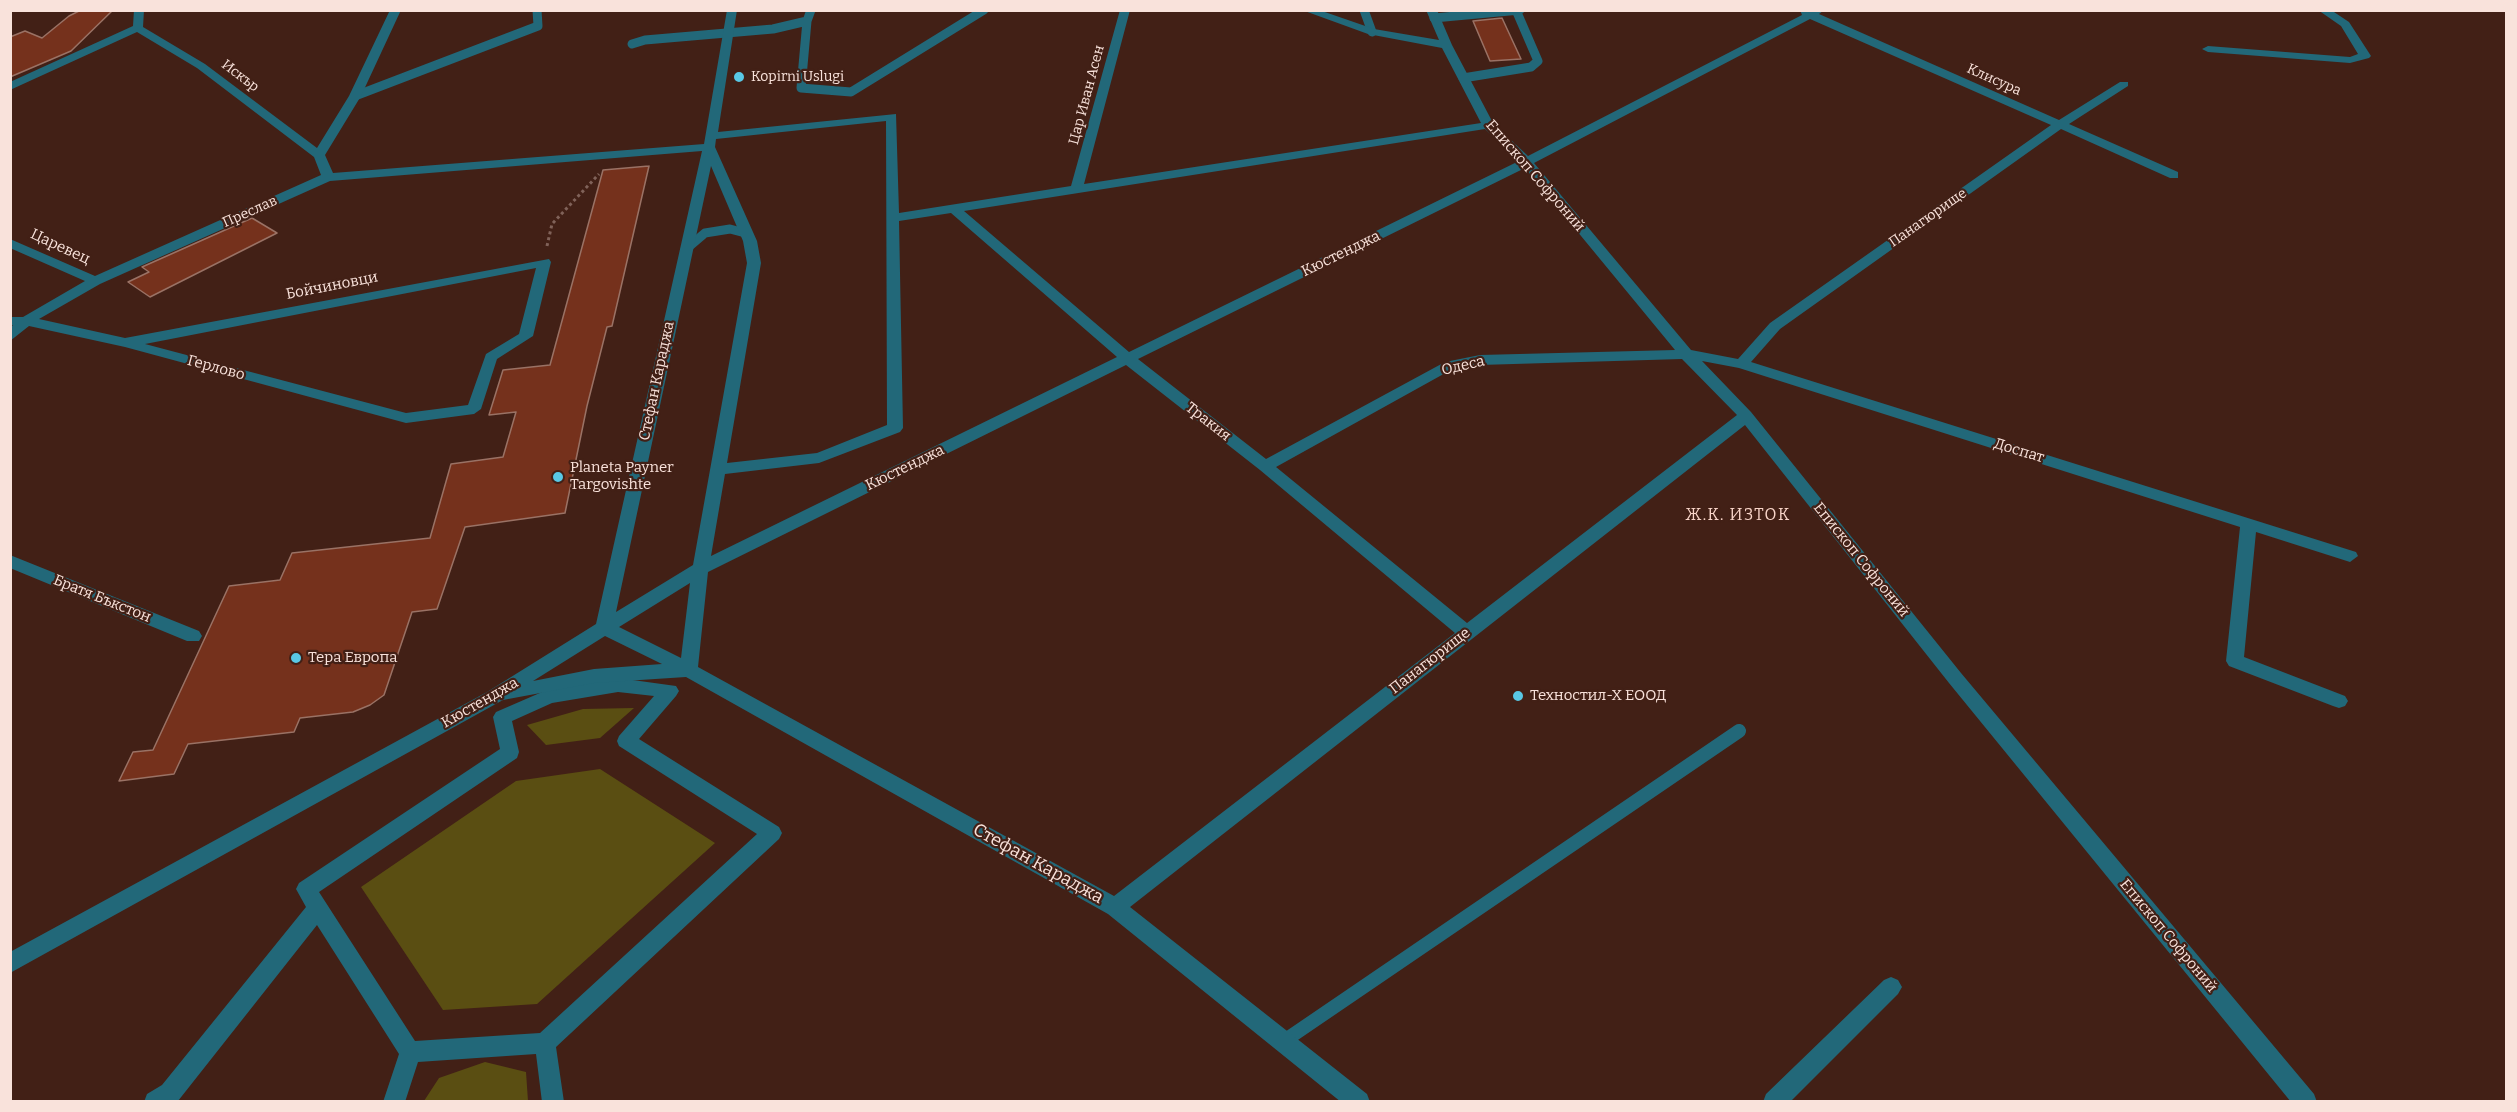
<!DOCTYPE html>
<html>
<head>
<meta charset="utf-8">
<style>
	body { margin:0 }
	#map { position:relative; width:2517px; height:1112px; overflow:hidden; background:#422016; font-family:Bitter,serif }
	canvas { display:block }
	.frame { position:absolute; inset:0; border:12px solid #f9e2db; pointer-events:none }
</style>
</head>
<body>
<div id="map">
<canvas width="2517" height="1112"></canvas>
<div class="frame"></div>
</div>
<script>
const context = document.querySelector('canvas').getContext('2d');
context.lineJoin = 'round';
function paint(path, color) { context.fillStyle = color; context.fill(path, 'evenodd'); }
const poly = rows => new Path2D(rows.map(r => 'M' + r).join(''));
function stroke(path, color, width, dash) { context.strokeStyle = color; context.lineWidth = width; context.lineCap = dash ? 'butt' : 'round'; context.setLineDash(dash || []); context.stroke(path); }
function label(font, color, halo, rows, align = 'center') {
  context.font = font + ' Bitter,serif'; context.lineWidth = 4.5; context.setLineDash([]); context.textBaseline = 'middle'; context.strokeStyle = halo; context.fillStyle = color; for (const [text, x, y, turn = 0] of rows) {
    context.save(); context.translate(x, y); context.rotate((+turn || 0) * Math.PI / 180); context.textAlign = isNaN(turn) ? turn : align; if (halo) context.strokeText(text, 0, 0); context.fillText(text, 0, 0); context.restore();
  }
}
paint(poly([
	[634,708,600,738,546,745,527,725,583,709],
	[600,769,715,843,537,1004,443,1010,361,887,516,781],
	[485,1062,526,1072,528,1101,424,1101,439,1078]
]), '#5a4e12');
const building = poly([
	[81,10,113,10,71,51,10,77,10,37,25,31,42,38,69,16,81,10],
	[1502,18,1521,59,1490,61,1473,21,1502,18],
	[649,166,612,326,607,327,587,406,565,513,465,527,437,609,412,612,384,695,370,705,353,712,300,718,294,732,188,744,174,774,119,781,133,752,153,750,229,586,280,580,292,553,430,538,451,464,503,457,516,412,489,415,503,370,550,365,603,170,649,166],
	[252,218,277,233,150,297,128,282,149,272,142,267,252,218]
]);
paint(building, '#75311c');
stroke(building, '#9a7265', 1.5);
stroke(poly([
	[547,246,552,224,599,174]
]), '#806259', 3, [3, 3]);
stroke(poly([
	[811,10,807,21,801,88,851,92,984,10],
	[1364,10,1372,32],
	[1434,18,1520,10],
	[632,44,645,40,773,29,807,21],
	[1463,78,1531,67,1538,61,1516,10],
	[355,96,538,26,537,10],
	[685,250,705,233,730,229,745,233]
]), '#226879', 9);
stroke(poly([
	[1284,1041,1739,731]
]), '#226879', 14);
paint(poly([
	[618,678,676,686,679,691,676,696,639,739,779,827,782,833,779,839,556,1047,564,1102,542,1102,536,1054,418,1062,405,1102,383,1102,399,1054,317,925,178,1101,144,1102,147,1094,162,1085,306,907,296,889,299,883,500,749,493,717,496,712,549,689,618,678],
	[618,692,654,696,619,736,617,741,619,746,757,834,540,1033,415,1041,319,892,517,758,519,752,512,721,552,703,618,692]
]), '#226879');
paint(poly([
	[134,10,144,10,143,27,205,64,317,148,349,96,390,10,401,10,361,96,325,155,333,173,704,144,727,10,737,10,718,132,896,114,899,213,1071,186,1120,10,1130,10,1084,184,1481,123,1442,48,1368,34,1302,10,1319,10,1374,29,1439,40,1426,10,1437,10,1452,45,1493,123,1528,156,1802,15,1800,10,1824,10,1819,14,2059,120,2120,82,2128,82,2128,86,2069,124,2178,172,2178,178,2170,178,2061,129,1780,329,1751,362,2356,552,2358,556,2350,562,2256,532,2244,657,2345,696,2348,701,2345,706,2339,708,2333,706,2229,666,2226,661,2240,527,1739,368,1702,361,1751,412,1961,673,2314,1094,2317,1102,2291,1102,1949,683,1745,425,1130,907,1367,1094,1370,1102,1341,1102,1108,914,686,677,594,683,503,700,10,973,10,952,487,692,596,624,702,151,330,181,100,284,39,319,125,338,549,259,551,262,533,336,497,359,481,409,474,414,406,423,125,347,29,326,10,341,10,328,13,325,10,325,10,317,23,317,85,281,10,248,10,239,95,276,321,175,314,157,197,68,137,32,10,90,10,82,133,26,134,10],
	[1810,19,2051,125,1770,323,1738,359,1691,350,1534,163,1810,19],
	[886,121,887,425,817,453,727,463,761,263,757,241,715,147,716,139,886,121],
	[1485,129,1519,161,1129,352,964,211,1485,129],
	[711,166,743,241,747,263,693,565,616,612,711,166],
	[1525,168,1675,350,1480,355,1445,362,1266,459,1138,359,1525,168],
	[951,213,1117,357,711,556,725,474,819,463,900,432,903,428,899,221,951,213],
	[536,268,519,334,486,354,468,405,406,413,145,344,536,268],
	[1682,359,1737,415,1467,623,1276,467,1449,371,1480,365,1682,359],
	[1126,365,1260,470,1455,633,1114,896,698,667,708,572,1126,365],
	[690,583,681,658,619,627,690,583],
	[605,636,662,664,594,669,533,681,605,636],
	[2318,10,2331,10,2349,22,2371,56,2369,58,2350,63,2208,52,2202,49,2208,46,2350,57,2358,54,2341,26,2318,10],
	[10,555,199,631,202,636,199,641,187,641,10,568,10,555],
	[1891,977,1898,980,1902,987,1898,994,1790,1102,1763,1102,1766,1094,1884,980,1891,977]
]), '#226879');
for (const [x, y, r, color] of [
	[739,77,6,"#59c8e5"],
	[558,477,6,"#59c8e5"],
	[296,658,6,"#59c8e5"],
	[1518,696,6,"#59c8e5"]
]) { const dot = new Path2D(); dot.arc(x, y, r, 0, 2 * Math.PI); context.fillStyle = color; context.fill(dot); stroke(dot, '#422016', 2); }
label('14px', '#f9e2db', '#422016', [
	["Искър",240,76,37],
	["Клисура",1994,80,24],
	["Цар Иван Асен",1087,95,-75],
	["Преслав",250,212,-24],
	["Панагюрище",1928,218,-35]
]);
label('14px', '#f9e2db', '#422016', [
	["Kopirni Uslugi",751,77]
], 'left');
label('15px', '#f9e2db', '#422016', [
	["Епископ Софроний",1535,176,49],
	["Царевец",60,247,25],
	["Кюстенджа",1341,254,-26],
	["Бойчиновци",332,286,-11],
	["Одеса",1463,366,-13],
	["Герлово",216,368,15],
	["Стефан Караджа",657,381,-78],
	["Тракия",1208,422,38],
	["Доспат",2019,451,17],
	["Кюстенджа",905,468,-26],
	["Епископ Софроний",1861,560,51],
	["Братя Бъкстон",102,599,22],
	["Панагюрище",1430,661,-38],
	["Кюстенджа",480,703,-30],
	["Епископ Софроний",2168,936,50]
]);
label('15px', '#f9e2db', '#422016', [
	["Planeta Payner",570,468],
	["Targovishte",570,485],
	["Тера Европа",308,658],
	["Техностил-Х ЕООД",1530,696]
], 'left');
context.letterSpacing = '1.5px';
label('16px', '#f9d5c9', '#422016', [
	["Ж.К. ИЗТОК",1738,516]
]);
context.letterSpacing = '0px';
label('18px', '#f9e2db', '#422016', [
	["Стефан Караджа",1038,864,29]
]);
</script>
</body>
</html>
